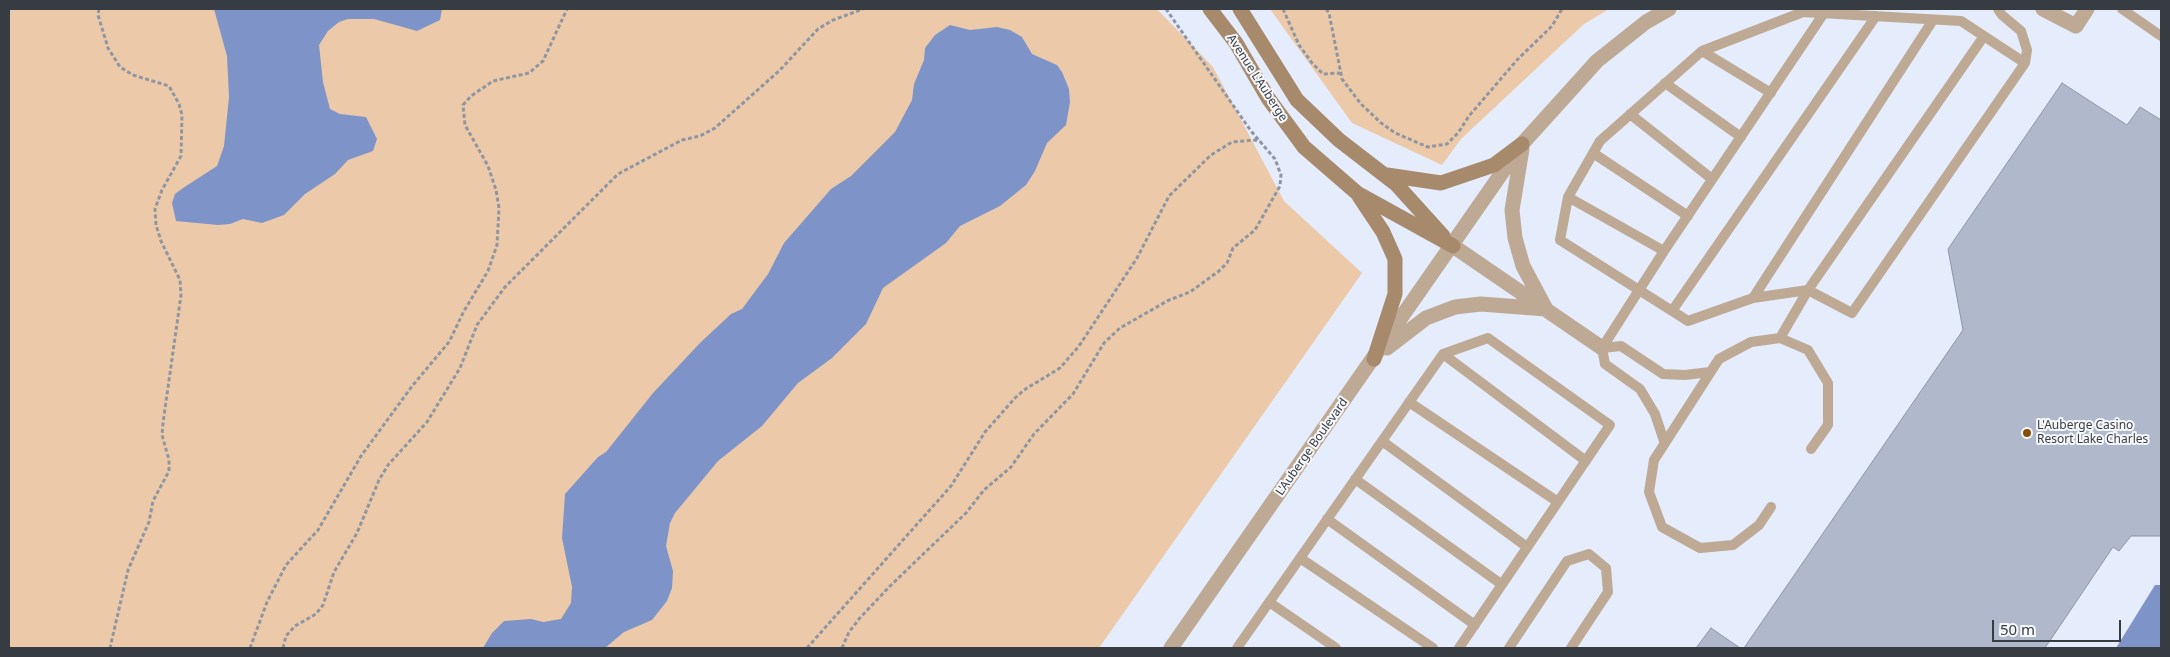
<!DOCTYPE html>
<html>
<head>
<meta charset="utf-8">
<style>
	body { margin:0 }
	#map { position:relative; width:2170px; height:657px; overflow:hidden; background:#e5ecfc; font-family:"Noto Sans",sans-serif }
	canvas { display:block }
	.frame { position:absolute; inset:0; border:10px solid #373b42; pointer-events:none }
	.scale { position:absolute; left:1992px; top:620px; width:129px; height:22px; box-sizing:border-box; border:2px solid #373b42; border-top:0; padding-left:6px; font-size:15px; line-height:18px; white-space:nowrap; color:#373b42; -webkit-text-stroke:4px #f7f9fd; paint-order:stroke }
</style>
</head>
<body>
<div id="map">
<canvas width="2170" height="657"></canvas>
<div class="frame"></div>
<div class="scale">50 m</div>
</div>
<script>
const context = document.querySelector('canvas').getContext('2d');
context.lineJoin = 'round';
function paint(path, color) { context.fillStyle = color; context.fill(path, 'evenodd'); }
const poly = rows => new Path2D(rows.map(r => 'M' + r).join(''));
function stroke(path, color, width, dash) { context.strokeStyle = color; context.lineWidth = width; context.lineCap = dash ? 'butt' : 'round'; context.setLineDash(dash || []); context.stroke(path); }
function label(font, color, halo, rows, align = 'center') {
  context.font = font + ' "Noto Sans",sans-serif'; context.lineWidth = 4; context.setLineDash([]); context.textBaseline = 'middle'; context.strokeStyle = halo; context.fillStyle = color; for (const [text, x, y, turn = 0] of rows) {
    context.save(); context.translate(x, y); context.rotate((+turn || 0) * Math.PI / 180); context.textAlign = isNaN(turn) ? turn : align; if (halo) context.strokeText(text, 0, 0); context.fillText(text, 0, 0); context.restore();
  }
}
paint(poly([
	[9,9,1157,9,1213,67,1284,201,1362,273,1099,648,9,648],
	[1270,9,1609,9,1584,24,1461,139,1442,165,1352,123]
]), '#eccaa9');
paint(poly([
	[214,9,442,9,440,20,417,31,374,19,348,19,339,22,328,31,319,45,323,82,330,109,340,114,366,117,377,139,373,151,348,160,335,174,305,194,284,215,262,223,243,219,230,224,218,225,176,221,172,203,175,194,183,188,217,166,224,146,229,97,227,56],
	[950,25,970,30,997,27,1010,30,1022,37,1032,54,1057,65,1062,72,1069,89,1070,102,1066,125,1047,143,1035,171,1026,185,1000,206,960,226,946,243,883,288,866,324,832,358,798,383,762,426,718,461,675,513,670,523,666,546,673,571,672,588,667,601,652,620,624,632,605,648,483,648,492,633,504,621,531,619,543,622,561,619,571,603,572,587,562,538,565,494,598,457,606,452,653,393,700,343,731,314,742,309,768,274,784,243,831,189,851,176,895,132,912,100,914,84,924,60,925,48,935,35],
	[2155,585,2161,585,2161,648,2116,648]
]), '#7e94c9');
const building = poly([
	[2062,83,2127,125,2140,107,2161,120,2161,536,2131,536,2119,551,2113,547,2045,648,1744,648,1963,330,1948,249,2062,83],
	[1711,628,1740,648,1696,648,1711,628]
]);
paint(building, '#b0b8cb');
stroke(building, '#8d95a7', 1);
stroke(poly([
	[99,9,98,15,108,48,120,67,133,75,169,86,179,104,182,115,181,156,162,190,155,209,156,225,161,241,180,280,181,295,163,423,162,435,169,460,169,471,153,501,149,522,128,570,110,648],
	[1283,9,1299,45,1312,63,1323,74,1340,73],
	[1326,9,1329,13,1342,79,1361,104,1380,122,1395,133,1428,147,1447,144,1458,133,1469,116,1517,60,1552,26,1562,9],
	[250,648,267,602,286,565,318,530,361,456,413,385,449,342,464,311,488,271,497,245,499,208,496,190,488,166,465,125,463,105,471,96,493,81,529,73,543,61,567,9],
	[283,648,286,636,295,626,316,614,323,605,334,572,357,533,379,480,388,465,427,422,460,368,477,325,505,287,618,174,682,140,700,136,715,128,780,70,818,29,833,20,863,9],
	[807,648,951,486,985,432,1015,398,1024,390,1060,368,1079,346,1137,258,1169,196,1211,155,1232,142,1255,140,1260,141],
	[842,648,849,632,859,619,889,587,966,513,984,490,1011,467,1034,434,1073,394,1104,343,1120,328,1169,300,1190,292,1219,271,1227,263,1233,248,1255,230,1280,186,1281,175,1275,159,1251,131,1166,9]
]), '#9096a1', 3, [4, 2.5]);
stroke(poly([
	[1998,9,2002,15,2021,31,2027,50,2025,63],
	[2122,9,2161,36],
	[1803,12,1961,21,2025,63,1852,313,1808,290,1753,298,1688,321,1560,240,1568,197,1600,141,1702,51,1803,12],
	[1702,51,1771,93],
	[1665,83,1741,137],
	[1630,114,1712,179],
	[1593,153,1688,216],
	[1568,197,1664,251,1602,348,1605,364,1640,389,1655,414,1664,441],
	[1664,251,1824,13,1824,9],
	[1753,298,1933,20],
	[1672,311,1876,16],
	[1780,338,1808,290,1984,36],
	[1602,348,1621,346,1663,374,1685,375,1710,372],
	[1443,354,1586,461],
	[1409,402,1558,502],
	[1382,441,1527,547],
	[1355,479,1501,584],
	[1771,507,1759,525,1733,545,1700,548,1662,527,1649,492,1654,460,1719,359,1751,342,1780,338,1808,350,1828,383,1828,425,1811,449],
	[1327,519,1475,625],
	[1300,558,1433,648],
	[1269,602,1336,648],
	[1237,648,1443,354,1488,338,1610,425,1459,648],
	[1509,648,1567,561,1589,554,1606,568,1608,592,1571,648]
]), '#bea995', 10);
stroke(poly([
	[2043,9,2076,26,2087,9],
	[1453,246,1602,348],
	[1387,348,1426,318,1455,307,1481,304,1546,309,1523,266,1515,238,1512,210,1522,149],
	[1171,648,1522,144,1597,61,1646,22,1669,9]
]), '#bea995', 15);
stroke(poly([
	[1210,9,1236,43,1268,98,1304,147,1357,193,1453,246],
	[1240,9,1297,100,1339,140,1396,184,1443,236],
	[1387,175,1441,183,1494,165,1522,144],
	[1359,196,1383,232,1395,259,1395,294,1374,359]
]), '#a7896b', 15);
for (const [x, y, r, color] of [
	[2027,433,5,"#864f00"]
]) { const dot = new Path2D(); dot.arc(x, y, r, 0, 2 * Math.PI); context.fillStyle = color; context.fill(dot); stroke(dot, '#f7f9fd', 2); }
label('12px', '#373b42', '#f7f9fd', [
	["Avenue L'Auberge",1257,78,57],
	["L'Auberge Boulevard",1312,447,-55]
]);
label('12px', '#373b42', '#f7f9fd', [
	["L'Auberge Casino",2037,426],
	["Resort Lake Charles",2037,440]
], 'left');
</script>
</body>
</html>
